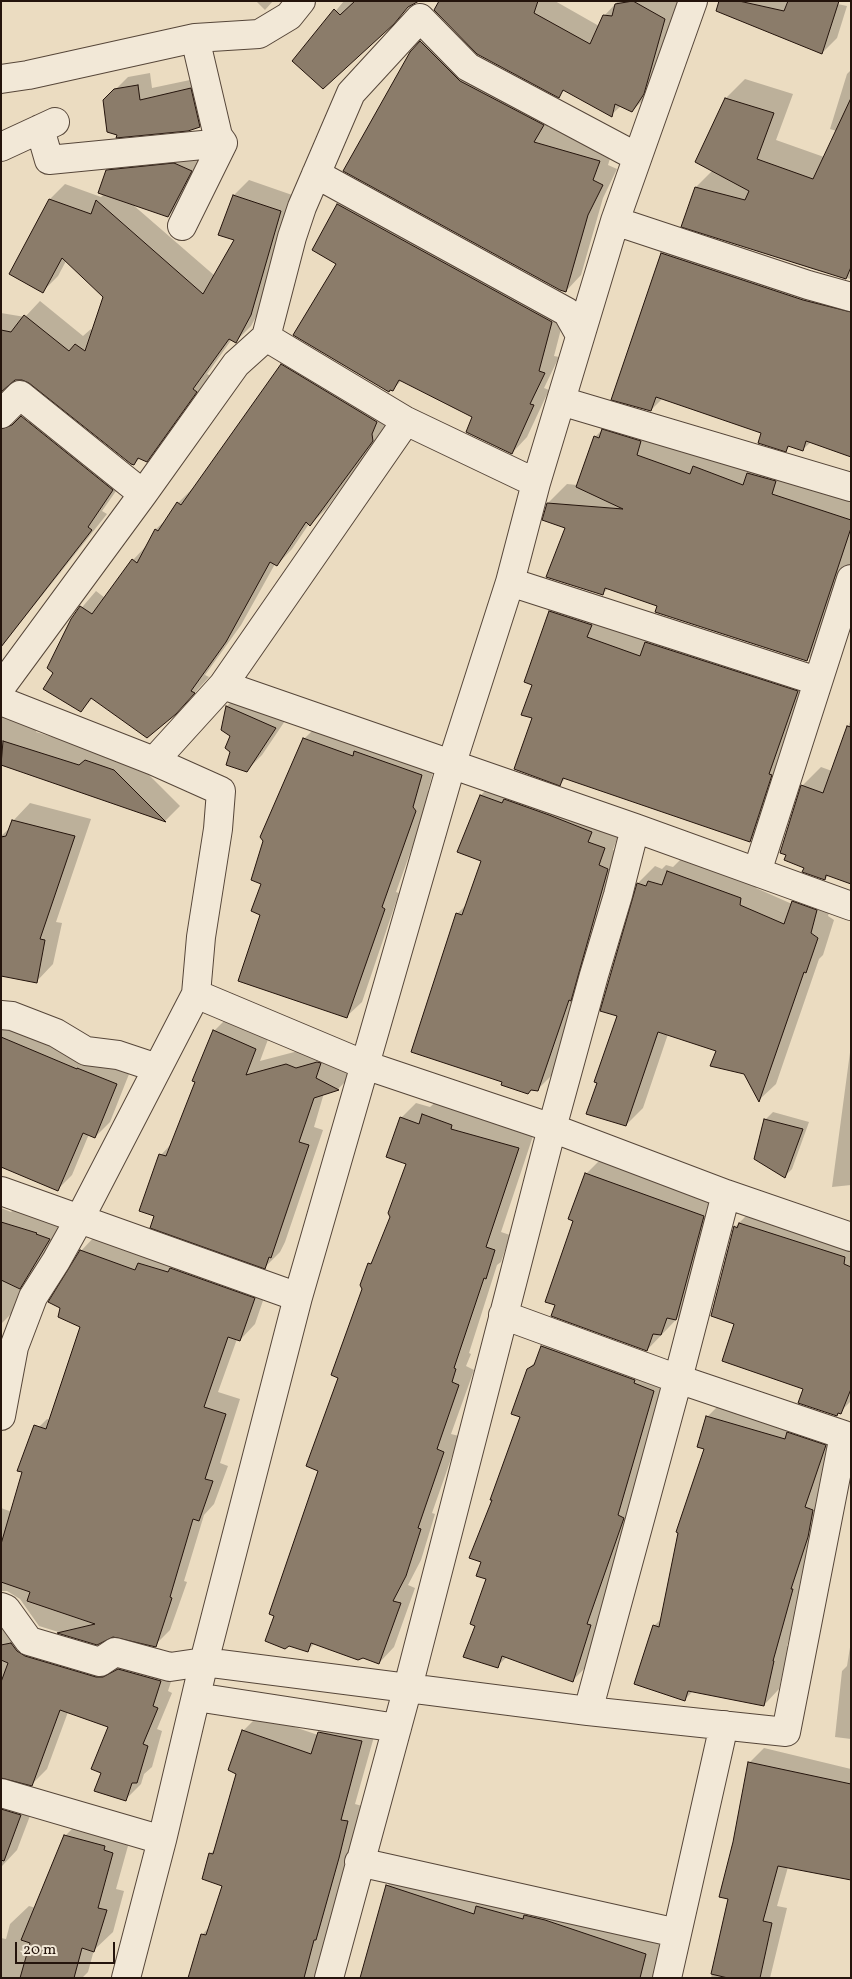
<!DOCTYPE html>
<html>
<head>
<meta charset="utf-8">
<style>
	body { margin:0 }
	#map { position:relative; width:852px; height:1979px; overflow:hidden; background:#ebdcc1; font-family:Vollkorn,serif }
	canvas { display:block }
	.frame { position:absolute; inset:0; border:2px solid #24140c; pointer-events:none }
	.scale { position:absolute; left:15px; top:1942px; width:100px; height:22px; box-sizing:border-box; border:2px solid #24140c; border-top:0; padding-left:6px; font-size:15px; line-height:18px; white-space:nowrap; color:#24140c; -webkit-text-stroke:4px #f2e8d7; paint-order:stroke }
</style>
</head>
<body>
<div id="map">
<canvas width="852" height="1979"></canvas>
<div class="frame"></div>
<div class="scale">20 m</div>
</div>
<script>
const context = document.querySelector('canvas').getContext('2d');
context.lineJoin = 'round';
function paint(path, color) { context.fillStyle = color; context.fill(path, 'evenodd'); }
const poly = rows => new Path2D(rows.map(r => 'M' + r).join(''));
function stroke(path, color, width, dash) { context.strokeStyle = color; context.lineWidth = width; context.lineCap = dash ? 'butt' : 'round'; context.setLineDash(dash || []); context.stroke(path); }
paint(poly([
	[256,1,273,1,265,10],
	[344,1,417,1,410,5,393,23,294,61],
	[440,1,555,1,599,26,604,16,618,1,675,1,680,4,647,96,632,111,621,106,611,115,565,90,558,96],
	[720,1,823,1,847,6,837,38,822,53],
	[437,26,476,65,558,109,548,127,614,145,608,165,617,169,603,198,581,275,566,291,411,53],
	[851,70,851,279,813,269,683,226,696,187,713,170,726,98,745,79,793,94,776,140,824,157,837,131,830,129,847,74],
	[150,73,152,88,190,80,208,97,212,114,199,126,118,135,104,101,128,77],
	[119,159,203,159,180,204,168,216,132,204,215,276,236,239,220,234,234,195,249,180,295,196,266,298,251,326,236,341,232,339,207,374,211,376,161,446,146,461,140,458,134,464,24,379,16,379,1,390,1,313,25,317,40,301,83,336,91,329,93,331,105,297,66,261,58,276,43,291,10,274,50,199,65,184,101,197,104,194,107,171],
	[354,189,567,306,554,356,559,357,544,388,549,390,527,437,512,453,474,417,402,380,393,389,338,264,313,250,338,204],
	[681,234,851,289,851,456,811,442,802,450,790,446,786,450,762,433,663,398,651,410,662,253],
	[297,350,388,424,326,509,310,525,309,524,292,549,277,565,275,564,241,625,205,675,209,677,191,697,93,698,81,710,55,672,72,619,96,591,105,598,133,560,148,544,156,529,169,517,178,503,193,488,194,488,282,365],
	[44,407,128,474,102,511,107,514,1,647,1,469,29,422],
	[614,418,851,495,851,566,826,641,807,660,609,588,602,594,566,528,548,503,567,484,577,485,595,437],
	[565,596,813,676,765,826,750,841,566,778,560,784,533,717,534,684,550,612],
	[242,691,291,712,262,755,246,771,231,751,231,735,223,729,227,706],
	[1,704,41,718,36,732,96,750,129,755,180,806,165,821,1,763],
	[851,719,851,878,829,875,825,879,802,786,821,767,832,771],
	[320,723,436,760,428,791,431,795,396,892,399,893,362,1002,346,1017,262,914,262,883,304,739],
	[496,780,619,833,613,850,623,854,554,1073,538,1089,457,914,467,904,482,860,481,795],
	[30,803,91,819,56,922,62,923,53,964,36,982,1,975,1,836,11,827,13,821],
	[685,855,758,881,756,888,792,904,810,885,834,894,828,916,834,920,823,955,819,959,776,1084,759,1100,745,1073,717,1050,668,1034,643,1108,626,1125,619,1016,602,1010,638,883,655,866,662,869,666,865,673,867],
	[1,1016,131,1069,110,1122,95,1137,89,1134,72,1175,57,1190,1,1150],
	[229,1016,270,1034,260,1061,302,1050,352,1075,338,1089,324,1093,314,1127,323,1130,285,1242,280,1252,265,1267,155,1215,161,1155,173,1142,214,1031],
	[851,1045,851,1185,832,1187],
	[439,1099,467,1110,466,1114,534,1133,501,1232,510,1235,501,1262,497,1265,469,1353,471,1354,466,1366,474,1370,451,1434,459,1436,432,1513,435,1514,421,1560,408,1585,415,1588,394,1647,379,1663,315,1643,307,1651,319,1470,340,1378,369,1264,374,1260,391,1217,407,1163,401,1118,416,1103,430,1107],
	[773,1112,809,1122,792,1169,785,1176,765,1120],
	[602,1158,719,1201,692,1303,647,1350,557,1304,586,1174],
	[16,1207,64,1224,35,1272,26,1281,14,1311,1,1324,1,1208,11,1212],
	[752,1210,851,1237,851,1401,837,1415,804,1388,736,1323,735,1227],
	[96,1235,269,1283,255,1324,240,1340,237,1339,218,1392,240,1399,220,1463,228,1466,214,1504,204,1515,184,1581,187,1582,170,1630,155,1645,113,1635,97,1644,39,1626,20,1599,7,1591,1,1591,1,1508,12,1512,32,1434,47,1419,75,1426,81,1326,81,1251],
	[558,1331,669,1376,638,1503,602,1608,606,1610,588,1665,573,1680,507,1657,497,1666,477,1625,488,1578,482,1561,494,1499,521,1416,528,1369,537,1360,542,1346],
	[722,1402,841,1430,808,1574,787,1646,789,1646,779,1689,764,1705,693,1691,684,1700,654,1626,662,1618,705,1448,707,1417],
	[1,1596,31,1635,176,1666,168,1691,172,1693,157,1729,162,1731,152,1767,144,1774,141,1784,126,1799,102,1773,110,1726,68,1712,47,1769,32,1784,1,1777],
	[851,1641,851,1739,835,1737,842,1671,847,1666],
	[259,1715,318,1735,319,1732,334,1717,377,1726,355,1804,362,1806,315,1978,190,1978,202,1935,210,1926,223,1885,203,1878,211,1853,216,1848,238,1773,243,1731],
	[764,1748,851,1769,851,1879,788,1867,777,1906,787,1908,770,1978,711,1978,730,1898,734,1842,749,1763],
	[1,1797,36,1800,17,1850,2,1866],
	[84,1817,131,1835,116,1889,124,1891,113,1932,94,1950,88,1972,82,1978,1,1978,1,1938,6,1939,10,1924,29,1906,36,1908,65,1836],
	[403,1871,661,1938,659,1946,669,1949,665,1978,361,1978,387,1886]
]), '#0003');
const building = poly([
	[355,1,419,1,408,7,394,24,323,89,292,61,334,9,340,15,355,1],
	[439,1,538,1,534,13,590,44,603,15,612,16,615,4,633,1,665,19,644,94,632,112,615,104,612,117,563,90,559,98,477,54,434,10,439,1],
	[719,1,739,1,784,11,788,1,839,1,822,54,716,11,719,1],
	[420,41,460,81,544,125,534,142,600,161,593,180,603,185,588,215,566,292,560,290,343,171,410,52,420,41],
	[138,85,140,100,191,88,200,127,188,131,116,138,117,135,107,132,103,100,114,89,138,85],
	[725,98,774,113,757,159,813,179,851,98,851,267,846,279,681,227,695,187,745,200,749,191,695,162,725,98],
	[174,163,192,171,168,217,98,193,106,170,174,163],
	[233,195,281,211,251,315,236,343,229,339,193,389,197,392,147,462,138,458,134,465,131,464,29,383,22,380,15,380,1,392,1,330,11,332,24,315,69,351,75,344,85,351,103,297,62,258,43,293,9,274,49,199,91,214,96,200,203,294,234,240,218,235,233,195],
	[337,204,552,322,539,371,545,373,530,404,534,405,512,454,466,432,472,417,399,380,393,391,390,390,389,392,293,335,336,264,312,250,337,204],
	[661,253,803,300,851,312,851,457,806,441,803,451,788,446,786,452,758,443,761,433,656,397,651,411,611,400,661,253],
	[281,364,377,422,372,434,373,441,310,526,306,522,277,566,270,562,226,642,191,691,195,693,176,714,147,738,91,698,81,712,43,689,53,673,47,668,71,619,80,606,92,614,132,559,137,563,155,529,158,531,177,502,181,505,281,364],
	[21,416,113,490,88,527,92,530,1,647,1,429,12,425,21,416],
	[602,429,641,441,637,455,690,474,693,466,743,485,747,473,776,481,772,494,851,520,851,528,807,661,655,612,657,606,605,588,603,595,546,577,565,528,542,520,547,503,623,509,576,487,594,436,599,438,602,429],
	[549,611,592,625,587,637,640,656,645,642,798,691,769,774,772,775,750,842,563,778,560,786,514,769,532,718,521,715,532,685,524,682,549,611],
	[226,706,276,728,247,772,226,765,230,752,225,748,230,736,221,730,226,706],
	[847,726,851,727,851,884,826,875,825,880,802,872,804,868,784,860,786,855,780,853,801,785,823,793,847,726],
	[303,738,353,756,354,751,422,775,413,807,416,811,382,907,385,909,347,1018,238,981,260,915,251,911,261,884,251,880,263,841,260,837,303,738],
	[3,741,79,765,85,760,114,770,166,822,1,765,3,741],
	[480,795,502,803,504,799,549,815,592,832,588,842,605,848,599,865,608,869,571,1001,569,1000,538,1091,531,1090,528,1094,501,1085,502,1082,411,1052,456,913,462,915,481,861,457,852,480,795],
	[12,820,75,836,40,939,45,940,37,983,1,976,1,837,6,836,12,820],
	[667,871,741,898,740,905,784,924,792,901,817,910,811,933,818,938,806,973,804,972,759,1102,744,1074,710,1066,716,1051,658,1032,626,1126,586,1114,597,1083,594,1082,617,1016,600,1011,637,883,646,886,648,881,662,885,667,871],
	[213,1030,256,1049,246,1075,286,1064,296,1068,317,1062,321,1063,316,1078,339,1090,314,1098,299,1142,309,1145,271,1258,269,1257,265,1269,150,1228,154,1216,139,1211,159,1154,166,1156,195,1082,192,1081,213,1030],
	[1,1037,77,1069,77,1068,117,1084,95,1138,83,1133,58,1191,1,1167,1,1037],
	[422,1114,452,1125,451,1129,519,1148,486,1247,495,1250,486,1279,484,1278,454,1368,456,1369,452,1382,459,1385,437,1449,444,1452,418,1528,421,1529,406,1576,393,1601,401,1603,379,1664,363,1658,358,1660,311,1643,308,1652,289,1646,285,1649,265,1641,274,1616,269,1614,318,1471,306,1466,338,1378,331,1375,362,1289,360,1285,368,1263,371,1264,390,1217,388,1213,406,1164,386,1157,400,1117,419,1124,422,1114],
	[764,1119,803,1129,785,1178,754,1159,764,1119],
	[585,1173,704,1216,676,1320,667,1318,661,1335,653,1334,647,1351,551,1316,555,1305,545,1302,573,1221,568,1219,585,1173],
	[1,1222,37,1233,36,1234,50,1239,20,1289,1,1280,1,1222],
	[739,1223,845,1257,844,1264,851,1267,851,1389,841,1414,838,1413,837,1416,798,1403,803,1389,722,1361,734,1324,711,1316,734,1226,737,1228,739,1223],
	[80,1250,135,1270,138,1263,168,1272,170,1268,255,1298,240,1341,228,1337,204,1407,226,1414,205,1479,213,1481,199,1521,193,1519,170,1597,172,1598,156,1647,113,1637,97,1645,57,1633,95,1624,27,1601,30,1592,1,1582,1,1544,22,1472,17,1471,34,1425,46,1429,80,1327,58,1317,60,1308,48,1302,80,1250],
	[541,1346,635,1380,634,1383,654,1391,618,1515,624,1518,587,1624,591,1625,573,1682,502,1656,498,1668,463,1657,475,1626,470,1624,486,1579,476,1576,481,1562,469,1558,492,1500,490,1500,520,1417,511,1414,527,1369,534,1365,541,1346],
	[706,1416,785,1439,787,1432,826,1445,805,1507,813,1510,808,1537,791,1589,793,1589,773,1661,774,1661,764,1706,688,1691,685,1701,634,1684,653,1625,659,1627,678,1533,676,1532,704,1449,697,1447,706,1416],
	[11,1643,17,1651,25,1656,96,1677,103,1677,118,1669,161,1681,153,1706,158,1708,143,1744,148,1746,137,1783,132,1783,126,1801,94,1791,101,1773,91,1769,108,1727,60,1710,32,1786,1,1778,1,1682,8,1663,1,1660,1,1645,11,1643],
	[242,1730,311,1754,318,1732,362,1741,341,1820,348,1821,339,1858,316,1940,314,1940,304,1978,188,1978,201,1934,206,1935,222,1886,202,1879,209,1853,213,1854,236,1774,228,1770,242,1730],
	[748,1762,851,1784,851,1880,778,1866,763,1921,772,1923,760,1978,728,1978,711,1974,728,1899,719,1897,733,1842,748,1762],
	[1,1809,21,1815,4,1861,1,1860,1,1809],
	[64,1835,105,1846,104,1850,113,1853,98,1908,107,1910,94,1952,82,1948,74,1978,20,1978,30,1943,21,1940,64,1835],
	[386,1885,474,1914,476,1906,523,1919,524,1915,545,1920,646,1954,640,1978,360,1978,386,1885]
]);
paint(building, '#8b7c6a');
stroke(building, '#24140c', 1);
const minor = poly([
	[195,38,218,136,223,143],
	[1,79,28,75,195,38,259,34,289,16,301,1],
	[40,129,49,160,223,143],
	[1,147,55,122],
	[316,174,567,312,580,335],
	[615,221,808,285,851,297],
	[182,226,223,143],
	[266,337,406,421,536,483],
	[561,401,851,487],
	[1,414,20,395,143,494],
	[510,582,817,681],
	[223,685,635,828,851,906],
	[1,687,143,494,236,364,266,337,292,237,302,207,351,93,420,18,468,67,637,157],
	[1,701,154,761,221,791,218,829,201,937,196,994,365,1065,552,1128,726,1194,851,1237],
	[154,761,223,685,406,421],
	[757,872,851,579],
	[1,1015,12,1016,56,1033,86,1051,118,1055,157,1068],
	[1,1191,298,1297],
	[503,1315,678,1379,726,1194],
	[678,1379,844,1435,786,1732,588,1711,678,1379],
	[1,1416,14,1347,33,1297,56,1261,80,1218,196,994],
	[1,1607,6,1609,29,1641,100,1662,115,1652,170,1667,204,1662,588,1711],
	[196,1697,397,1728],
	[1,1793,162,1840],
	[359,1862,677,1933],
	[126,1978,162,1840,204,1662,298,1297,451,766,510,582,536,483,615,221,693,1],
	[329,1978,408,1687,552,1128,594,975,618,895,635,828],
	[667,1978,724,1725]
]);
stroke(minor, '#564639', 30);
stroke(minor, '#f2e8d7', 28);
</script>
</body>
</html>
